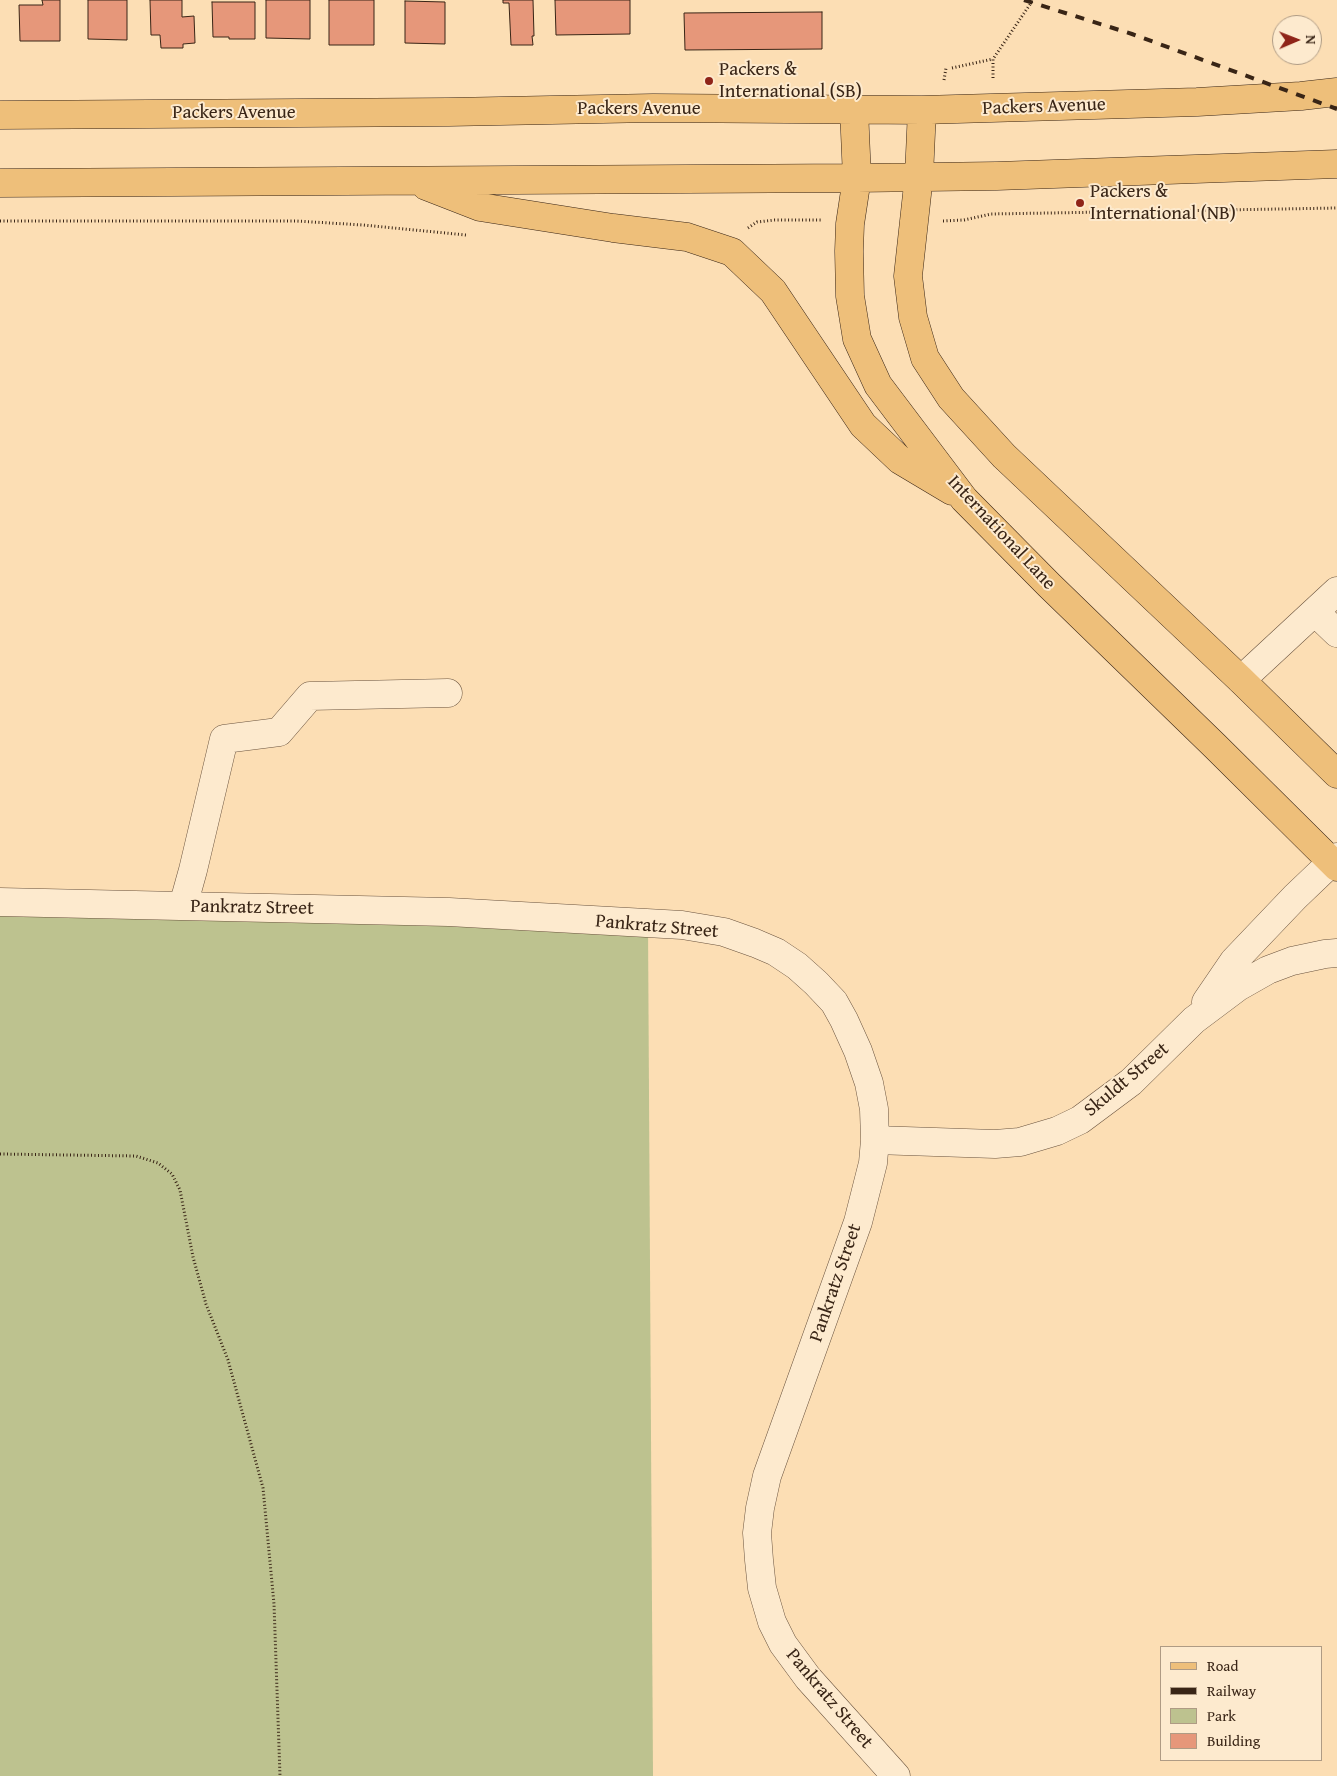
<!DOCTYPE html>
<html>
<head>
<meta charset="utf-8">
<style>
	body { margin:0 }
	#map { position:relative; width:1337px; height:1776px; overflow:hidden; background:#fcdeb4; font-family:"Gentium Book Plus",serif }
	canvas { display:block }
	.legend { position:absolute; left:1160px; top:1646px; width:162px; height:115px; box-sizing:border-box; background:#fdeace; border:1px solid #af9b84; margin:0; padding:6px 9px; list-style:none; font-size:15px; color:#392516 }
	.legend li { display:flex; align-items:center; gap:10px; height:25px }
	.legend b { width:25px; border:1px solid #af9b84 }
	.north { position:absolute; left:1272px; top:15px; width:50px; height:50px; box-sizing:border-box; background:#fdeace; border:1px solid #af9b84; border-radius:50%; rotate:89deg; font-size:14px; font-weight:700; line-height:20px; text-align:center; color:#392516 }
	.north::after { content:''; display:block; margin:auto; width:18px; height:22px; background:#8f2418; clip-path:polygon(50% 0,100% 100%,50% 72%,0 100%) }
</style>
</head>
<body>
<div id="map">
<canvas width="1337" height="1776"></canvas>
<ul class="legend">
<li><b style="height:6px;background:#eebf7a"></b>Road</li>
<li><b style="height:6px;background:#392516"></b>Railway</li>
<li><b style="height:14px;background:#bdc28f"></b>Park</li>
<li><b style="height:14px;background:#e6977a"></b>Building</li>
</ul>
<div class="north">N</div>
</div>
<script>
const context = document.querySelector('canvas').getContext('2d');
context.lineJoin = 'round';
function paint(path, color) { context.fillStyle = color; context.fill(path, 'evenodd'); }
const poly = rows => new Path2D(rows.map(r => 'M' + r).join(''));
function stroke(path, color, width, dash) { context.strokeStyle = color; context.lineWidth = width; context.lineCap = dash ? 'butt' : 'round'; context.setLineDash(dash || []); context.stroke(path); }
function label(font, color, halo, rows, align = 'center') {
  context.font = font + ' "Gentium Book Plus",serif'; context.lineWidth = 4; context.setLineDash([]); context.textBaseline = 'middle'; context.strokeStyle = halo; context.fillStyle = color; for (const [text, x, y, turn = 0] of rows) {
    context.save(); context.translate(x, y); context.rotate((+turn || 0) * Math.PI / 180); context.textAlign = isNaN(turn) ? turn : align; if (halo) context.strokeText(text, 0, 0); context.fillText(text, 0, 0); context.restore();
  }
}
paint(poly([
	[0,902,648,924,653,1776,0,1776]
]), '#bdc28f');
const building = poly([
	[42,0,60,0,60,41,20,41,19,5,43,5,42,0],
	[88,0,127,0,127,40,88,39,88,0],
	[150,0,182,0,182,17,194,16,195,43,183,44,183,48,161,48,160,35,151,35,150,0],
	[266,0,310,0,310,39,266,38,266,0],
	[329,0,374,0,374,45,329,45,329,0],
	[503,0,533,0,534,36,532,36,533,45,511,45,509,3,503,3,503,0],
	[555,0,630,0,630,34,556,35,555,0],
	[405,1,445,2,445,44,405,43,405,1],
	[212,2,255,2,255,39,229,39,229,37,213,37,212,2],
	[822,12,822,49,685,50,684,13,822,12]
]);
paint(building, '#e6977a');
stroke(building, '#392516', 1);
const minor = poly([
	[1315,612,1337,633],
	[1241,680,1337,591],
	[0,902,449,912,682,925,724,932,755,943,776,952,797,966,816,983,834,1002,844,1020,858,1051,869,1083,874,1109,875,1140,873,1163,858,1222,767,1476,760,1508,757,1533,759,1560,762,1588,772,1622,783,1644,808,1678,896,1776],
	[183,906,193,870,224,739,279,732,310,696,448,693],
	[1206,1002,1234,961,1295,897,1337,857],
	[875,1140,995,1144,1020,1142,1057,1131,1080,1120,1131,1082,1194,1020,1238,987,1268,970,1292,961,1325,954,1337,953]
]);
const major = poly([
	[854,109,857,178,850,224,849,251,850,296,857,339,878,385,964,499,1049,585,1215,746,1337,867],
	[922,110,919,176,908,276,913,317,925,358,951,398,1004,456,1241,680,1337,774],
	[0,115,449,112,653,108,922,110,1197,102,1301,96,1337,92],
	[0,183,857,178,997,176,1337,164],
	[426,186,480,207,613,228,687,237,732,252,773,291,863,425,900,460,952,491]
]);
stroke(minor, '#6a533e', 29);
stroke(major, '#392516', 29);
stroke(poly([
	[952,68,993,59],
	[993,78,993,59,1033,0],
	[944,80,946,68],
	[0,221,296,221,363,225,466,235],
	[943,221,964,220,991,214,1337,208],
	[748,228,757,222,775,220,822,220],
	[0,1154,136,1156,158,1163,172,1174,180,1190,193,1257,206,1304,228,1360,263,1488,274,1604,280,1776]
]), '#392516', 3, [1, 2.5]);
stroke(minor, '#fdeace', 28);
stroke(major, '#eebf7a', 28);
stroke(poly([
	[1024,0,1132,34,1337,109]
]), '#392516', 4, [9, 9]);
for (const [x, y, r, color] of [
	[709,81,5,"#8f2418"],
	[1080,203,5,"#8f2418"]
]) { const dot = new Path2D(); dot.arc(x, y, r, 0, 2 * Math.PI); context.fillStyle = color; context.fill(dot); stroke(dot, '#fdeace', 2); }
label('19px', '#392516', '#fdeace', [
	["Packers &",719,70],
	["International (SB)",719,92],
	["Packers &",1090,192],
	["International (NB)",1090,214]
], 'left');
label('19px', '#392516', '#fdeace', [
	["Packers Avenue",1044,107,-2],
	["Packers Avenue",639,109],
	["Packers Avenue",234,113],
	["International Lane",1001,533,47],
	["Pankratz Street",252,908,1],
	["Pankratz Street",657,927,5],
	["Skuldt Street",1127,1080,-40],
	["Pankratz Street",836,1283,-71],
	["Pankratz Street",829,1699,50]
]);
</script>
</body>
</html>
